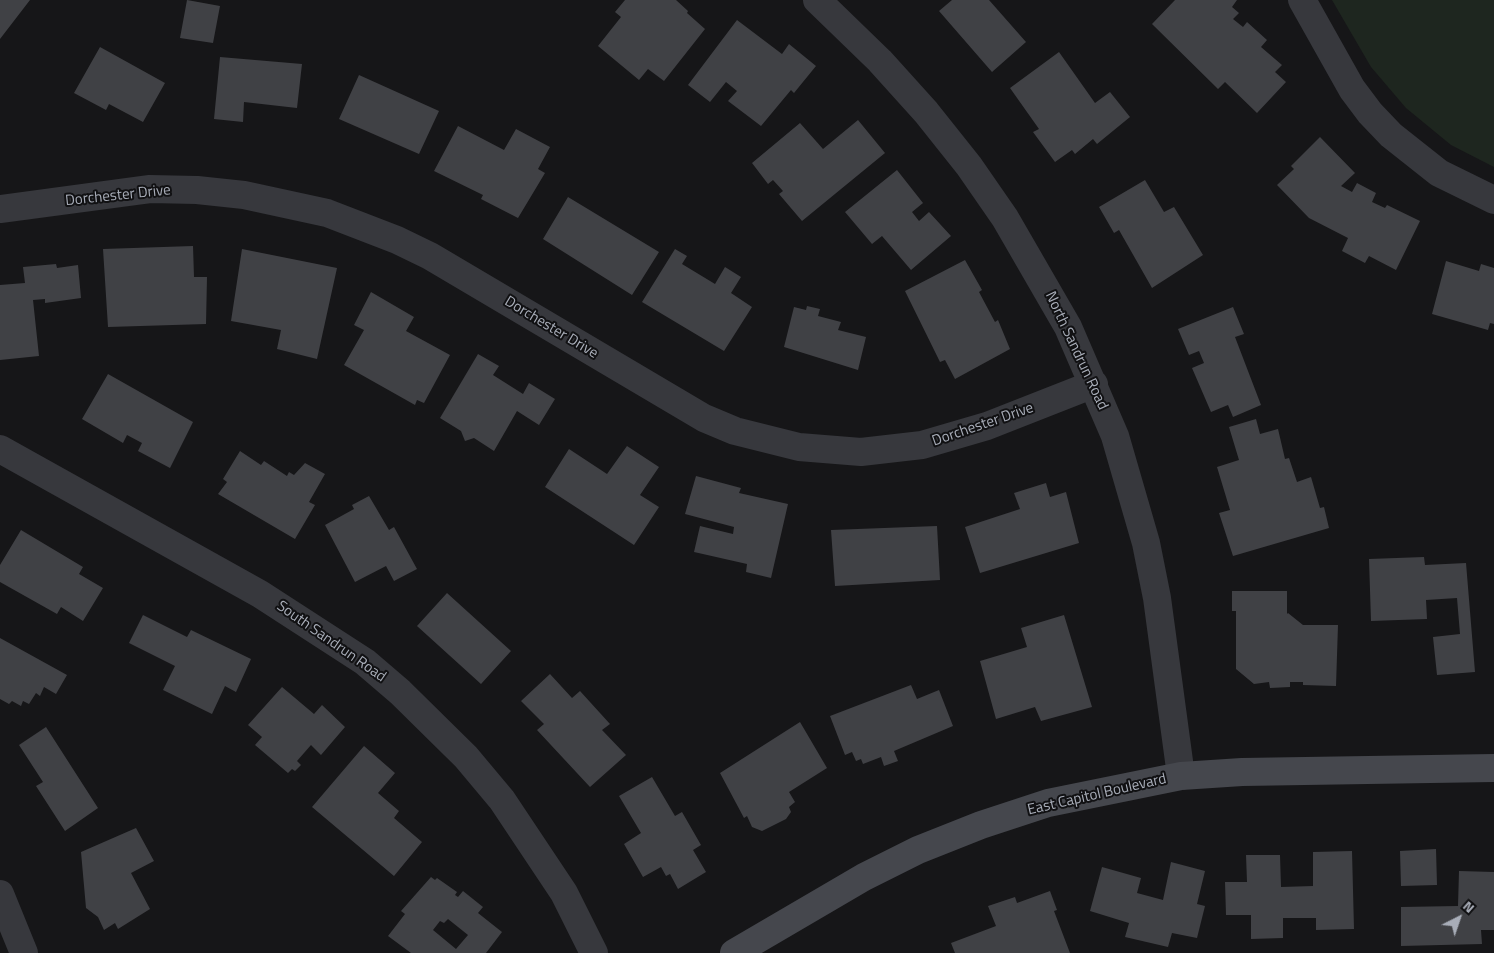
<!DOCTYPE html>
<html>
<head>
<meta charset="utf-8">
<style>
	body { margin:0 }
	#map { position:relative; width:1494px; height:953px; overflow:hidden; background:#161618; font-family:"Titillium Web",sans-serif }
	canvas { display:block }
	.north { position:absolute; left:1434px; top:893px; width:50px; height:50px; -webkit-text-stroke:4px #111113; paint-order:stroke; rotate:41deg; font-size:14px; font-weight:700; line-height:20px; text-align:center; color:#a8adb8 }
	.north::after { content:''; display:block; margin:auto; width:18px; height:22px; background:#a8adb8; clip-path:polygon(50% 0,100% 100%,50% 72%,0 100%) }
</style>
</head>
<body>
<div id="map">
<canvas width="1494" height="953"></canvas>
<div class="north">N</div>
</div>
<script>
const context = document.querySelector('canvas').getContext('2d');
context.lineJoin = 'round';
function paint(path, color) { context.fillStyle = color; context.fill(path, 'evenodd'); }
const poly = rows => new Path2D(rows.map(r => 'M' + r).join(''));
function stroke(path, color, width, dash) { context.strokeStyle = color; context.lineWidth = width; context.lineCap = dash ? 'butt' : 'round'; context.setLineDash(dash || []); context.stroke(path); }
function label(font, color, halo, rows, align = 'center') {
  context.font = font + ' "Titillium Web",sans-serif'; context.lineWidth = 4; context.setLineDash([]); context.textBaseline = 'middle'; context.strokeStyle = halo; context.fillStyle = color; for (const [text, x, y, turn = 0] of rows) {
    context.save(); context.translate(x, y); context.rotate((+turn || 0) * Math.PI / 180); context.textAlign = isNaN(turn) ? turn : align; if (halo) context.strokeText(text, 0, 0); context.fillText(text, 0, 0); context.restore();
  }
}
paint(poly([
	[1332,0,1494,0,1494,167,1451,145,1406,108,1371,67]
]), '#1e261f');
paint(poly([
	[0,0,30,0,0,39],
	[187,0,220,6,213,43,180,38],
	[625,0,676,0,688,11,687,13,705,29,664,81,648,69,639,80,598,46,621,17,615,12],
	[952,0,989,0,1026,42,992,72,939,11],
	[1175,0,1237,0,1232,7,1239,13,1233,19,1243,27,1247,22,1267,40,1261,47,1282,65,1275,72,1286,82,1257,113,1225,82,1218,89,1152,24],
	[737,20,782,54,789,44,816,66,794,93,791,90,761,126,728,101,737,91,726,82,710,102,688,85],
	[100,47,165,83,143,122,109,104,106,110,74,93],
	[1059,52,1095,103,1110,92,1130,117,1097,144,1093,139,1075,154,1072,150,1055,162,1033,132,1039,129,1010,88],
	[220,57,302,64,297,108,244,102,243,122,214,119],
	[359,75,439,111,419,154,339,119],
	[858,120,885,153,802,221,779,194,783,191,773,180,768,184,752,163,800,123,823,149],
	[458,126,504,150,516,129,550,147,538,169,545,173,518,218,481,199,483,195,434,171],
	[1320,137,1355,173,1341,186,1352,192,1357,183,1376,193,1372,202,1385,208,1387,205,1420,221,1396,270,1369,256,1365,263,1342,251,1348,238,1309,218,1277,185,1294,169,1291,166],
	[897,170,923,203,912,212,919,221,929,212,951,236,911,270,882,236,872,244,845,212],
	[1145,180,1164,212,1174,207,1203,255,1152,288,1119,230,1114,233,1099,207],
	[568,197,659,252,632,295,543,239],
	[193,246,194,277,207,277,206,324,108,327,103,249],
	[242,249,337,268,317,359,277,349,281,330,231,321],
	[675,249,687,256,682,264,715,284,725,267,741,277,731,293,752,307,724,351,642,302],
	[965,260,982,290,979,292,995,322,998,320,1010,349,955,379,945,360,940,362,905,291],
	[1446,261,1479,271,1481,264,1494,268,1494,324,1490,323,1488,330,1432,314],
	[56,264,57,268,78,265,81,298,45,303,45,299,33,300,39,356,0,360,0,285,25,283,23,267],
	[371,292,414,317,406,331,450,355,424,403,417,400,415,405,344,365,364,330,354,325],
	[807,306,820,309,818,316,841,322,838,330,866,337,858,370,784,347,794,307,806,310],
	[1233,307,1244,334,1235,337,1261,405,1233,417,1228,405,1211,412,1192,368,1204,363,1199,351,1189,355,1178,329],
	[478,354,499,366,493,375,523,394,529,383,555,399,539,425,517,411,494,451,474,438,465,441,461,431,440,418],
	[108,374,193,422,170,468,138,451,142,443,127,435,123,443,82,419],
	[1256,419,1260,434,1278,429,1285,459,1289,458,1297,482,1311,477,1320,508,1324,507,1329,528,1233,556,1219,513,1230,510,1217,467,1239,460,1229,427],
	[627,446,659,467,640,495,659,507,634,545,545,487,569,449,607,474],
	[240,451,261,465,264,461,287,476,289,472,294,475,305,463,325,474,309,502,315,505,295,539,218,494,227,482,223,479],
	[696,476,741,488,739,493,788,504,771,578,746,572,747,564,694,552,700,526,733,534,734,527,685,514],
	[1046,483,1050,497,1066,492,1079,543,980,573,965,527,1020,509,1014,493],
	[369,496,389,530,394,527,417,569,394,581,386,566,355,582,325,525,354,509,352,505],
	[937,526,940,580,835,586,831,530],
	[21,530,83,567,79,574,103,588,83,621,61,607,57,614,0,582,0,565],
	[1424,557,1425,565,1466,563,1475,672,1437,675,1433,637,1460,634,1457,598,1426,600,1427,619,1371,621,1369,559],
	[1232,591,1287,591,1287,614,1288,613,1303,625,1338,625,1336,686,1303,685,1303,682,1290,682,1290,687,1270,688,1269,682,1254,684,1236,669,1236,611,1232,611],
	[447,593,511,651,481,684,417,626],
	[143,615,187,637,191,630,251,659,236,692,225,686,212,714,163,690,175,666,129,643],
	[1064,615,1092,707,1041,721,1035,707,996,719,980,661,1027,647,1021,628],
	[0,638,67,675,56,694,44,687,40,696,36,693,29,704,23,701,21,706,12,701,9,704,0,699],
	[550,674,572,698,580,691,610,724,602,730,626,755,590,787,537,730,544,724,521,701],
	[911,685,917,699,939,690,953,726,894,751,898,761,884,766,881,757,863,764,861,759,856,761,852,752,845,755,830,716],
	[282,687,314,714,322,705,345,727,321,755,311,745,297,761,301,765,295,771,292,769,288,773,255,745,262,737,248,725],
	[800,722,827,768,789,792,795,802,789,807,791,812,786,819,762,831,752,827,747,816,744,818,720,773],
	[46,727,98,808,65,831,36,786,43,782,19,745],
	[364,746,395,773,378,793,399,811,394,818,422,842,394,876,312,807],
	[652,777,675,816,682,812,701,845,693,850,706,872,678,889,670,874,666,876,661,867,643,877,624,844,641,833,619,796],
	[136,828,154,861,131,873,150,909,118,929,115,923,104,930,98,917,86,908,81,852],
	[1436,849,1437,885,1401,886,1400,851],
	[1352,851,1354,929,1316,930,1316,918,1283,918,1283,938,1251,939,1251,915,1226,915,1225,882,1247,882,1246,855,1280,855,1281,887,1313,886,1313,852],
	[1171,862,1205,871,1197,904,1205,906,1197,938,1172,933,1168,947,1125,937,1129,923,1090,911,1102,867,1141,878,1137,893,1163,900],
	[1459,871,1494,872,1494,930,1481,930,1482,944,1401,946,1401,907,1458,906],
	[431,877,435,880,437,878,457,892,455,895,458,897,463,891,483,907,478,913,502,932,486,953,411,953,388,936,405,914,401,911],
	[448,919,468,935,456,949,433,930,440,921,444,923],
	[1050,891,1057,910,1054,911,1070,953,955,953,951,943,996,926,988,906,1015,897,1017,903]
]), '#404145');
stroke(poly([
	[817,0,880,61,926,112,969,166,1005,218,1068,327,1115,436,1146,543,1157,598,1181,776],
	[1302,0,1352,89,1370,113,1391,135,1439,173,1494,200],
	[0,209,150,189,197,190,244,195,327,213,397,240,430,256,704,418,735,431,799,447,861,452,922,445,987,426,1094,384],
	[0,449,260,594,365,662,400,692,466,757,502,800,564,893,594,953],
	[0,894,24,953]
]), '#37383d', 28);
stroke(poly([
	[734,953,864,877,918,850,981,825,1048,803,1181,776,1242,772,1494,768]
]), '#45474d', 28);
label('15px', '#a8adb8', '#111113', [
	["Dorchester Drive",118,196,-6],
	["Dorchester Drive",551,328,31],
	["North Sandrun Road",1076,351,65],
	["Dorchester Drive",983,425,-19],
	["South Sandrun Road",331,642,35],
	["East Capitol Boulevard",1097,795,-13]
]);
</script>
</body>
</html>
